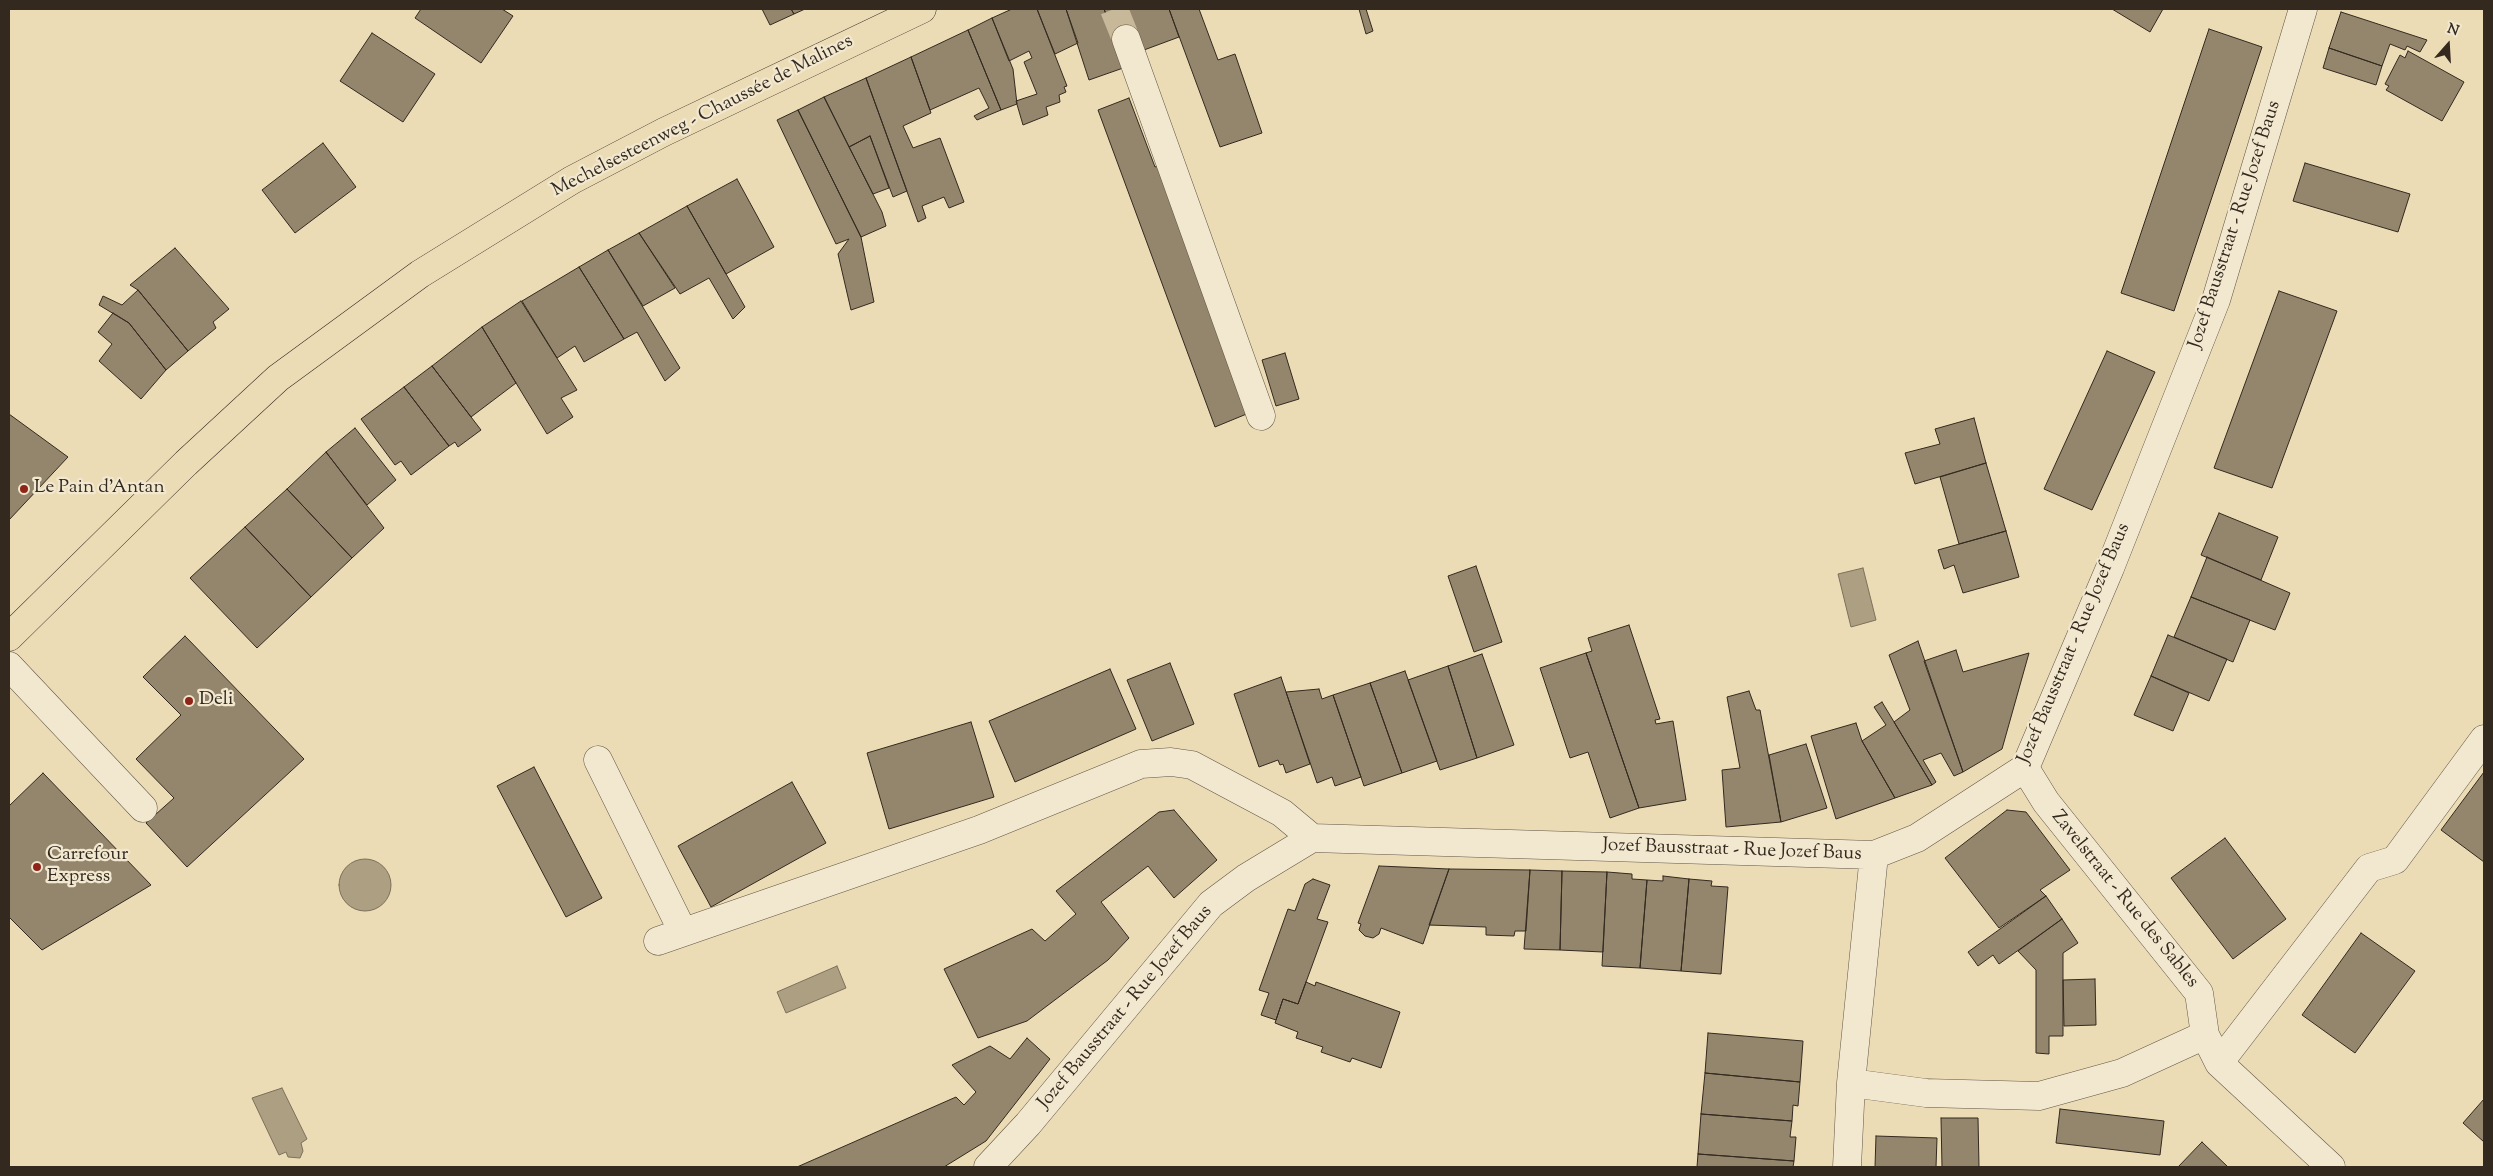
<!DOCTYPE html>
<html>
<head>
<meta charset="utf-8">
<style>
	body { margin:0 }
	#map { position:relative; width:2493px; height:1176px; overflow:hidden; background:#ebdcb6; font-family:"Sorts Mill Goudy",serif }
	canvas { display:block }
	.frame { position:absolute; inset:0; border:10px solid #33291e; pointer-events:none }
	.north { position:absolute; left:2423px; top:20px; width:50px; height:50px; -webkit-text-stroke:4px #f2e8d0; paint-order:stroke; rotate:19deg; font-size:14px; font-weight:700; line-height:20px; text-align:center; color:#33291e }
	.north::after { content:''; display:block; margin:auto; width:18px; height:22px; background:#33291e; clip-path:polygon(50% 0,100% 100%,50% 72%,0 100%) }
</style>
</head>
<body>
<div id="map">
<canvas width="2493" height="1176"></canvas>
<div class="frame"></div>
<div class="north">N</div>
</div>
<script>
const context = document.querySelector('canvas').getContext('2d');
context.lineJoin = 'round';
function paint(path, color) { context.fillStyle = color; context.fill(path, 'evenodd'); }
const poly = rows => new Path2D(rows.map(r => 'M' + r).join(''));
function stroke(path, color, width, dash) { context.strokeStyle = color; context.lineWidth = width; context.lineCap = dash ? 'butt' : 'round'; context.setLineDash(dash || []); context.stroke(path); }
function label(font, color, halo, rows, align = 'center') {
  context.font = font + ' "Sorts Mill Goudy",serif'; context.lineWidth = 4.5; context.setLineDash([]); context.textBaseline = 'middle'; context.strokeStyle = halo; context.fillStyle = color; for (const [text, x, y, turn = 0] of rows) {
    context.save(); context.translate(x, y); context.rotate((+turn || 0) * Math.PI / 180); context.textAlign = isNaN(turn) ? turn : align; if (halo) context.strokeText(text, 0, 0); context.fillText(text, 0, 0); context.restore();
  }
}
const water = poly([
	[1863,568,1876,620,1851,627,1838,574,1863,568],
	'339 885a26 26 0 1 1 52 0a26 26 0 1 1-52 0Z',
	[837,966,846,988,786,1013,777,992,837,966],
	[282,1088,307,1139,301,1143,303,1151,300,1158,288,1157,286,1152,279,1155,252,1098,282,1088]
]);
paint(water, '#ac9f82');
stroke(water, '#7c705a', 1);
const building = poly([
	[421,9,502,9,513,16,481,63,415,18,421,9],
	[762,9,791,9,794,14,770,25,762,9],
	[791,9,805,9,794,14,791,9],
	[1012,9,1037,9,1067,86,1064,87,1066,92,1059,95,1060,102,1046,107,1048,115,1023,125,1016,101,1037,94,1024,62,1032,58,1029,51,1009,61,992,18,1012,9],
	[1037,9,1066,9,1078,43,1055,54,1037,9],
	[1066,9,1104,9,1126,67,1089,80,1066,9],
	[1104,9,1127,9,1138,34,1117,43,1104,9],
	[1127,9,1169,9,1179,37,1144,50,1127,9],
	[1169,9,1199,9,1218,60,1235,54,1262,133,1220,147,1169,9],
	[1359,9,1366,9,1373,31,1366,34,1359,9],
	[2112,9,2163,9,2150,32,2112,9],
	[2341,12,2427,40,2420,52,2407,46,2405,50,2390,44,2382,66,2329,48,2341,12],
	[992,18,1013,69,1017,104,1001,110,968,30,992,18],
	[2209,29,2262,47,2174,311,2121,293,2209,29],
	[968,30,1001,110,977,120,974,116,989,108,979,88,930,110,911,57,968,30],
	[372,33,435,74,403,122,340,81,372,33],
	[2329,48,2382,66,2376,85,2323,68,2329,48],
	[2408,51,2464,82,2442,121,2386,90,2389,86,2385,84,2400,55,2405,58,2408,51],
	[911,57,931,113,903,126,913,148,940,138,964,202,949,208,944,197,922,206,926,218,918,222,866,78,911,57],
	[866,78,907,191,893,197,870,136,849,147,824,97,866,78],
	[824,97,882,212,886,226,861,237,798,110,824,97],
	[1129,98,1155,167,1160,165,1249,413,1215,427,1098,110,1129,98],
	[798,110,861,237,874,302,851,310,838,254,849,239,836,244,777,120,798,110],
	[870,136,889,188,873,194,849,147,870,136],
	[323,143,356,187,295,233,262,190,323,143],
	[2305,163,2410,194,2398,232,2293,201,2305,163],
	[737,179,774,247,726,274,687,206,737,179],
	[687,206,745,307,733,319,709,278,680,294,639,233,687,206],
	[639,233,675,288,643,306,608,250,639,233],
	[175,248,229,309,213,322,216,328,188,351,138,290,130,285,175,248],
	[608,250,680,368,665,381,637,332,624,339,579,267,608,250],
	[579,267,624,339,584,362,575,346,557,358,522,301,579,267],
	[138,290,188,351,166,370,129,323,99,305,103,296,122,305,138,290],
	[2279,291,2337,311,2272,488,2214,468,2279,291],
	[521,301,577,390,561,398,573,417,547,434,482,327,521,301],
	[113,313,129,323,166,370,141,399,99,361,112,344,98,332,113,313],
	[482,327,516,383,471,417,432,366,482,327],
	[2107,351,2155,372,2092,510,2044,489,2107,351],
	[1285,353,1299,399,1276,406,1262,360,1285,353],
	[432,366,481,430,458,447,455,442,449,446,404,387,432,366],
	[404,387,449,446,411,475,401,461,395,465,361,419,404,387],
	[9,414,68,457,9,520,9,414],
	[1974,418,1986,463,1915,484,1905,453,1940,444,1935,429,1974,418],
	[355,428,396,480,367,505,326,452,355,428],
	[326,452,384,528,352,558,287,489,326,452],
	[1986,463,2006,531,1959,544,1940,477,1986,463],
	[287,489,352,558,311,597,245,527,287,489],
	[2219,513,2278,537,2261,580,2201,555,2219,513],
	[245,527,311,597,257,648,190,578,245,527],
	[2006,531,2019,577,1963,593,1954,565,1944,569,1938,550,2006,531],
	[2207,557,2290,593,2275,630,2191,597,2207,557],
	[1476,566,1502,642,1474,652,1448,576,1476,566],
	[2191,597,2250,620,2233,662,2174,637,2191,597],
	[1629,625,1660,719,1655,720,1656,724,1673,721,1686,800,1639,808,1586,653,1592,651,1588,638,1629,625],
	[2168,635,2227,659,2209,701,2151,676,2168,635],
	[185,636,304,759,187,867,146,823,174,798,136,759,181,715,143,677,185,636],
	[1918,641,1963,772,1954,776,1941,753,1923,760,1936,782,1932,785,1894,722,1910,710,1889,655,1918,641],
	[1956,650,1963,672,2029,653,2002,749,1963,772,1924,661,1956,650],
	[1586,653,1639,808,1610,818,1588,752,1570,758,1540,668,1586,653],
	[1482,654,1514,745,1477,758,1448,666,1482,654],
	[1170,663,1194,724,1152,741,1127,680,1170,663],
	[1448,666,1477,758,1440,770,1408,680,1448,666],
	[1110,669,1136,729,1015,782,989,721,1110,669],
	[1405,671,1437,761,1402,773,1370,683,1405,671],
	[2151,676,2189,693,2173,731,2134,715,2151,676],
	[1281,677,1310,764,1286,773,1283,764,1280,765,1278,760,1259,767,1234,694,1281,677],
	[1370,683,1402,773,1364,786,1333,695,1370,683],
	[1319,689,1322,699,1333,695,1361,777,1335,786,1332,777,1317,783,1286,692,1319,689],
	[1749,691,1756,710,1760,710,1781,822,1726,827,1722,770,1740,768,1727,697,1749,691],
	[1882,702,1932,785,1895,798,1862,741,1886,725,1874,707,1882,702],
	[971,722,994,797,889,829,867,753,971,722],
	[1856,723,1862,741,1895,798,1836,819,1811,736,1856,723],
	[1806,744,1827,808,1781,822,1769,755,1806,744],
	[534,767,602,898,566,917,497,786,534,767],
	[2484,772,2484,862,2441,830,2484,772],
	[43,773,151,885,42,950,9,917,9,806,43,773],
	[792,782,826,843,711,907,678,846,792,782],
	[1174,810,1217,860,1174,898,1148,866,1101,902,1129,938,1108,960,1027,1021,978,1038,944,969,1032,929,1045,941,1076,914,1056,891,1159,812,1174,810],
	[2007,810,2026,812,2070,870,2040,890,2046,896,1999,928,1945,858,2007,810],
	[2225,838,2286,919,2233,959,2171,878,2225,838],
	[1379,866,1449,869,1423,944,1381,928,1379,934,1373,938,1365,936,1359,930,1361,924,1358,923,1379,866],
	[1449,869,1530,870,1526,931,1515,931,1514,936,1486,935,1486,927,1429,925,1449,869],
	[1530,870,1562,871,1560,950,1524,949,1530,870],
	[1562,871,1607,872,1603,952,1560,950,1562,871],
	[1607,872,1632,874,1632,879,1647,880,1640,968,1602,966,1607,872],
	[1663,876,1689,879,1681,971,1640,968,1647,880,1663,881,1663,876],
	[1313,879,1330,885,1317,919,1328,922,1298,1004,1283,999,1276,1020,1261,1015,1269,993,1259,990,1288,909,1295,911,1305,884,1313,879],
	[1689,879,1712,881,1711,886,1728,887,1721,974,1681,971,1689,879],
	[2046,896,2062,919,1999,964,1993,955,1978,966,1968,952,2046,896],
	[2062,919,2078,943,2063,953,2063,1036,2049,1036,2049,1054,2036,1053,2036,970,2018,951,2062,919],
	[2361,933,2415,971,2355,1053,2302,1015,2361,933],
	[2095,979,2096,1025,2064,1026,2063,980,2095,979],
	[1306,982,1315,986,1316,982,1400,1012,1381,1068,1352,1058,1350,1062,1321,1052,1323,1047,1296,1038,1298,1032,1275,1023,1283,999,1298,1004,1306,982],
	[1708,1033,1803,1041,1800,1082,1705,1073,1708,1033],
	[1027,1038,1050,1059,986,1141,944,1167,797,1167,956,1097,964,1105,976,1092,952,1065,990,1046,1010,1059,1027,1038],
	[1705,1073,1800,1082,1798,1106,1793,1105,1792,1121,1701,1114,1705,1073],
	[2484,1099,2484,1142,2463,1123,2484,1099],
	[2060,1109,2164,1121,2160,1155,2056,1143,2060,1109],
	[1701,1114,1792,1121,1790,1137,1796,1137,1794,1161,1698,1154,1701,1114],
	[1941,1118,1978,1118,1979,1167,1942,1167,1941,1118],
	[1876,1136,1937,1138,1936,1167,1875,1167,1876,1136],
	[2202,1142,2228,1167,2178,1167,2202,1142],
	[1698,1154,1794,1161,1793,1167,1697,1167,1698,1154]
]);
paint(building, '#93866d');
stroke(building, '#33291e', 1);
stroke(poly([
	[1114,9,1126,39]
]), '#c6b898', 28, [28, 14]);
const minor = poly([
	[1126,39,1261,416],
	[9,666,143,808],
	[598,760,683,932],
	[2025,768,2046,802,2199,993,2205,1035,2219,1063,2331,1167],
	[658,941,979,830,1141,764,1171,762,1192,765,1282,813,1312,838],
	[2219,1063,2369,868,2395,860,2484,739],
	[1851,1083,1926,1093,2039,1096,2122,1073,2205,1035],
	[988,1167,1028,1124,1211,904,1246,878,1312,838,1874,855,1917,838,2025,768,2110,568,2216,300,2303,9],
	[1847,1167,1851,1083,1874,855]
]);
const major = poly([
	[9,637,186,463,278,378,420,274,572,180,664,132,922,9]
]);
stroke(minor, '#615644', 29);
stroke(major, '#33291e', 29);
stroke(minor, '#f2e8d0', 28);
stroke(major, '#ebdcb6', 28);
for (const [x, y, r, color] of [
	[24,489,5,"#8f2418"],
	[189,701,5,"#8f2418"],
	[37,867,5,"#8f2418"]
]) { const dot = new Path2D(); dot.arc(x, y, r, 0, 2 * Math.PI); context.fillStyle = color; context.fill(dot); stroke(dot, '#f2e8d0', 2); }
label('19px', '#33291e', '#f2e8d0', [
	["Mechelsesteenweg - Chaussée de Malines",703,117,-27],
	["Jozef Bausstraat - Rue Jozef Baus",2236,225,-72],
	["Jozef Bausstraat - Rue Jozef Baus",2075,644,-67],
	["Jozef Bausstraat - Rue Jozef Baus",1732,851,2],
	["Zavelstraat - Rue des Sables",2124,900,51],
	["Jozef Bausstraat - Rue Jozef Baus",1126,1008,-50]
]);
label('19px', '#33291e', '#f2e8d0', [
	["Le Pain d'Antan",34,489],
	["Deli",199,701],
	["Carrefour",47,856],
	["Express",47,878]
], 'left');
</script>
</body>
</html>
